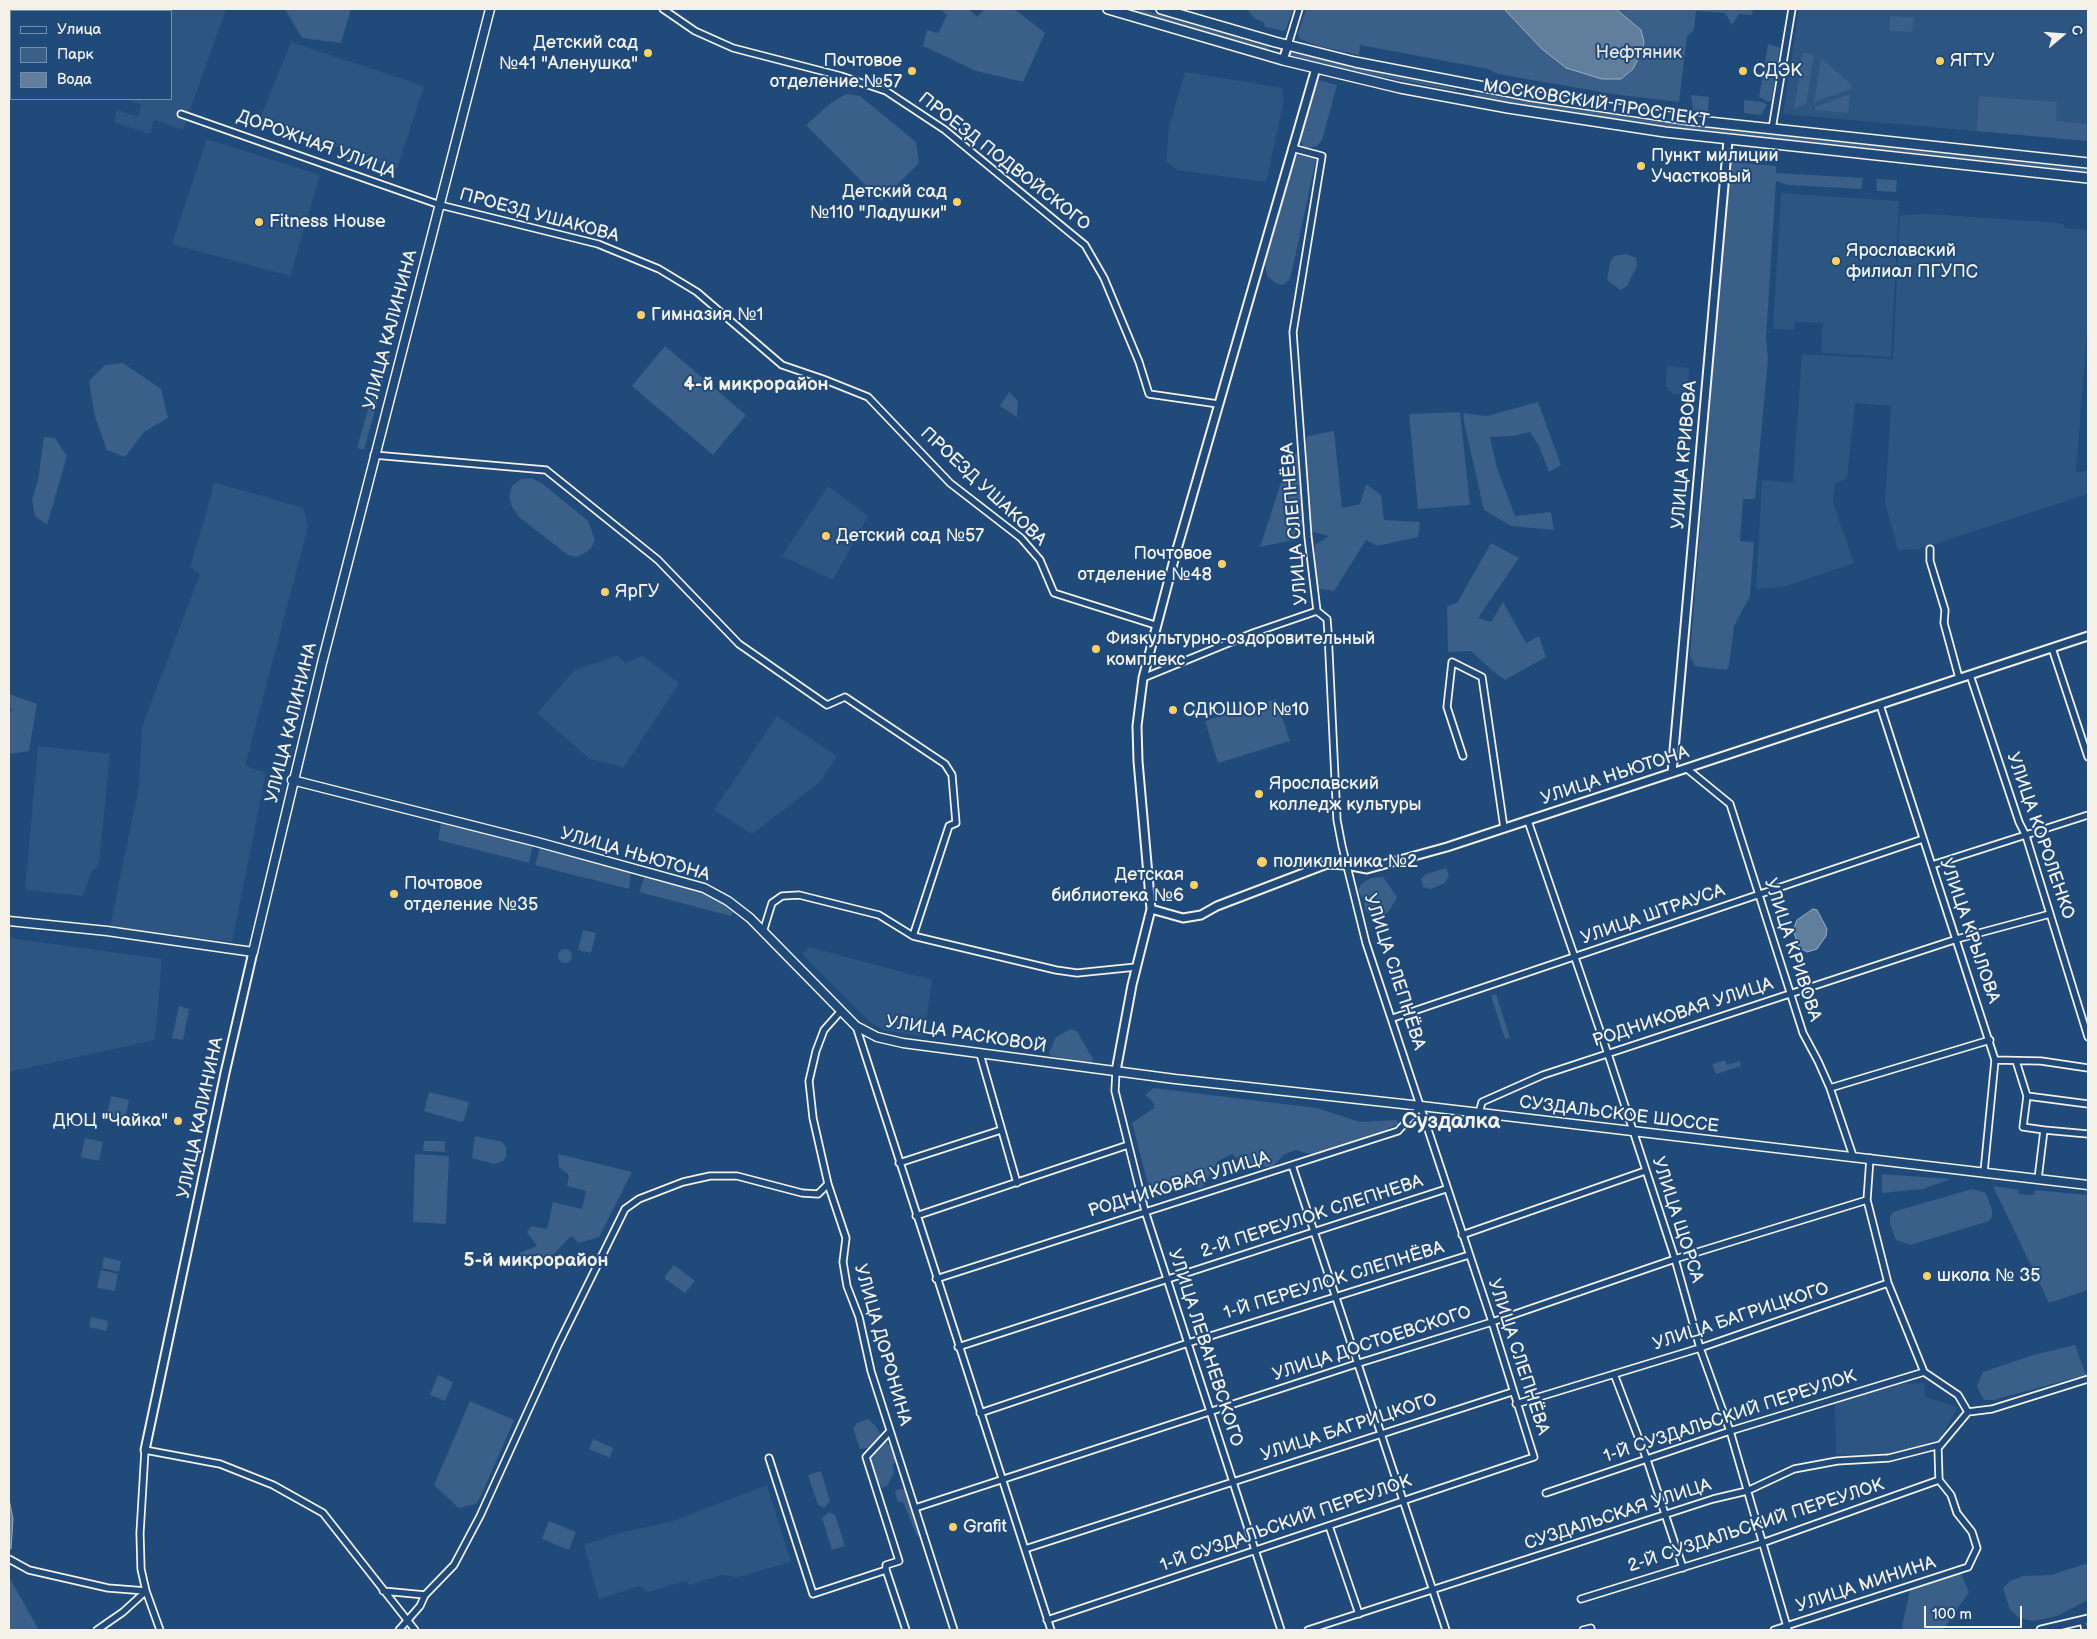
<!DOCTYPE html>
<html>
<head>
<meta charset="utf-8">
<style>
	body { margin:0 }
	#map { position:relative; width:2097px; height:1639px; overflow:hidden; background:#1f4a7a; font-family:"Balsamiq Sans",sans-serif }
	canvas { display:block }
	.frame { position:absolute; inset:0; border:10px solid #f4f1e8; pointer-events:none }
	.legend { position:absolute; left:10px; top:10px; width:162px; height:90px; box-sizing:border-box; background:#1f4a7a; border:1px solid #748da6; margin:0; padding:6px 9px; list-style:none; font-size:15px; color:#f4f1e8 }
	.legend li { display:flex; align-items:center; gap:10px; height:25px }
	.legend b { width:25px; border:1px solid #748da6 }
	.north { position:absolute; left:2037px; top:10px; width:50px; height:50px; -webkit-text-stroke:4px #1f4a7a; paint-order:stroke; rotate:72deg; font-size:14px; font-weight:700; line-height:20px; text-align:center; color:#f4f1e8 }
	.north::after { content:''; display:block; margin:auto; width:18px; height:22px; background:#f4f1e8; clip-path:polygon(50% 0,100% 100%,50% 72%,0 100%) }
	.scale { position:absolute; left:1924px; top:1606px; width:98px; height:22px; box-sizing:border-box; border:2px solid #f4f1e8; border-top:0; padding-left:6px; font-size:15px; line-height:18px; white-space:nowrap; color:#f4f1e8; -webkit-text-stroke:4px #1f4a7a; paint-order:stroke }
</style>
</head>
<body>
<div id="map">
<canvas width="2097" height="1639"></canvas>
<div class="frame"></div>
<ul class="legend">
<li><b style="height:6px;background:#1f4a7a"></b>Улица</li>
<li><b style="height:14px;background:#3a5f88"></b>Парк</li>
<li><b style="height:14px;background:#627e9d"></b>Вода</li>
</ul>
<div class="north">С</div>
<div class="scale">100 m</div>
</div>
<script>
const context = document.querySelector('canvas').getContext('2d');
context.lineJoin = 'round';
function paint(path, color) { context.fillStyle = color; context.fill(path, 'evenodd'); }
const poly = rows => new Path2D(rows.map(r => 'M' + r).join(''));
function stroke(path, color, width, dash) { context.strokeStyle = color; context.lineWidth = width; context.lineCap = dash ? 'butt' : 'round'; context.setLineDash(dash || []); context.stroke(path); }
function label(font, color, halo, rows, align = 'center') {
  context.font = font + ' "Balsamiq Sans",sans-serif'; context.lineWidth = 4; context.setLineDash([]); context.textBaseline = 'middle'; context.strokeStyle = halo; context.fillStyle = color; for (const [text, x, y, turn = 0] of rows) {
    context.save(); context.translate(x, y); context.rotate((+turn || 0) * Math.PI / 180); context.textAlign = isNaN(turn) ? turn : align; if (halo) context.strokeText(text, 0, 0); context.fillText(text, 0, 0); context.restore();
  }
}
paint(poly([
	[9,9,226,9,183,130,154,120,150,134,114,122,117,110,138,117,141,105,127,99,171,99,171,11,11,11,11,60,9,59],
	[1799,9,2088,9,2088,141,1783,114],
	[291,42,424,86,397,169,260,119],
	[1185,72,1282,88,1284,101,1266,182,1177,170,1166,161,1169,127],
	[207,139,320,175,290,276,172,244],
	[1781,193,1899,201,1891,357,1821,353,1823,323,1795,322,1794,330,1773,329],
	[1927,214,2047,222,2064,224,2064,228,2088,230,2088,317,2076,473,2088,470,2088,494,1919,549,1898,550,1885,502,1891,406,1855,403,1847,478,1835,484,1833,502,1854,563,1783,587,1756,589,1762,480,1793,483,1802,354,1893,359,1900,215],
	[1667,366,1689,368,1688,395,1672,394,1672,391,1669,391,1666,386],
	[213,482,303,508,308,527,245,766,266,773,232,942,110,927,139,786,142,727,200,574,190,567,211,496],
	[828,486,868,516,833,580,782,556],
	[617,656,626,663,642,656,679,683,624,767,590,759,537,713,575,670],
	[777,716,837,756,820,782,752,834,714,810],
	[38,746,110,754,99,864,91,873,83,896,25,890],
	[9,938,162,959,155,1040,9,1072],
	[809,947,932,980,924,1037,884,1030,870,1022,802,954],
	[1924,1383,1925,1397,1958,1407,1939,1441,1898,1453,1836,1455,1835,1403,1896,1384],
	[767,1485,791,1562,738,1577,721,1575,690,1585,685,1581,648,1592,640,1586,599,1599,584,1545,620,1533,673,1521]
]), '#2d5581');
paint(poly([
	[285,9,351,9,341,43,302,38],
	[940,9,969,9,977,17,985,9,1014,9,1045,33,1023,82,976,71,923,46,927,30,938,33,947,15],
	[1127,9,1140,9,1269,47,1268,50],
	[1247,9,1293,9,1286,29,1283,31,1265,27,1264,23,1254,18],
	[1306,9,1753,9,1752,15,1739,14,1732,25,1725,13,1696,11,1694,30,1687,36,1679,102,1612,94,1498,74,1488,69,1360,45,1359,55,1318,46,1300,39,1298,34],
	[1890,16,1914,18,1912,32,1889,31],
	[1768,44,1780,48,1771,101,1768,102,1759,97],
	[1803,52,1814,55,1806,104,1794,109],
	[1292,53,1456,89,1457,91,1346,70,1291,56,1289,54],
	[1821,58,1851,84,1851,89,1814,102],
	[1318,80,1337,85,1322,140,1317,146,1309,148,1303,147,1300,139],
	[1475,93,1646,120,2088,169,2088,172,1666,127,1509,103,1474,96],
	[846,94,860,96,916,142,919,163,881,201,806,125,831,103],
	[1850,94,1848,113,1815,110,1815,107],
	[1691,95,1709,97,1708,112,1693,110],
	[1979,96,2057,102,2056,121,2088,124,2088,141,1977,131],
	[1744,100,1763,102,1767,105,1761,115,1744,113],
	[1295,154,1316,159,1292,271,1289,280,1283,285,1276,283,1267,276,1265,264],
	[1729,162,1776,166,1776,173,1863,178,1861,189,1788,185,1776,181,1766,338,1768,359,1755,499,1743,499,1740,541,1754,542,1750,596,1734,626,1729,666,1726,670,1695,666,1690,656],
	[1876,179,1897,180,1896,192,1877,191],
	[1626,254,1636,258,1637,266,1627,286,1620,290,1607,280,1610,262,1614,256],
	[665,346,746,415,713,455,632,386],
	[384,353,390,355,364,450,357,448],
	[123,363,161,389,168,418,144,432,125,457,107,450,95,417,89,381,105,365],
	[1009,392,1018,401,1017,417,1000,406],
	[1538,402,1561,465,1549,472,1539,446,1530,432,1513,436,1490,437,1497,468,1515,516,1551,512,1554,530,1511,526,1484,510,1464,422,1463,413,1487,416],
	[1460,412,1470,505,1418,509,1409,414],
	[1334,431,1342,508,1360,504,1366,484,1381,495,1384,520,1420,522,1418,537,1377,546,1366,540,1334,591,1314,588,1315,545,1329,536,1313,532,1298,523,1293,540,1260,547,1290,455,1306,451,1307,436],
	[44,437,55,438,67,456,47,525,35,516,32,499,38,480],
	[532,478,543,484,588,521,595,540,591,548,585,553,577,557,568,555,519,517,512,507,509,496,512,486,521,479],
	[1491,543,1519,558,1478,618,1491,622,1503,602,1526,643,1539,636,1546,657,1505,680,1494,672,1471,651,1448,652,1447,606,1457,603],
	[9,694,37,704,29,751,9,754,9,714,12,709,9,707],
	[1276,699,1290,741,1218,763,1205,721],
	[441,823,533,845,529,863,438,840],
	[540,847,631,871,629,889,535,865],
	[1446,868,1449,875,1445,883,1431,889,1423,887,1421,879,1426,874],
	[645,876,707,893,735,909,731,916,639,892],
	[1383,877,1397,897,1390,910,1383,916,1372,916,1365,909,1364,900,1358,891,1361,884,1371,878],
	[583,930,596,933,591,953,578,950],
	'558 956a7 7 0 1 1 14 0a7 7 0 1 1-14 0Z',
	[1496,994,1510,1038,1505,1039,1491,996],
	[179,1006,189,1009,183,1040,172,1038],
	[1071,1029,1077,1031,1093,1059,1091,1063,1051,1056,1049,1053,1056,1037],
	[1725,1060,1727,1065,1740,1061,1741,1066,1716,1074,1712,1064],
	[1153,1088,1317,1108,1360,1122,1397,1120,1398,1124,1365,1140,1316,1156,1296,1150,1285,1154,1272,1167,1245,1166,1232,1154,1218,1161,1202,1188,1168,1186,1152,1200,1132,1123,1154,1108,1153,1102,1145,1095],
	[429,1092,469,1102,464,1121,461,1122,424,1111],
	[111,1096,129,1100,124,1124,106,1120],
	[475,1136,502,1142,506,1147,506,1157,503,1161,494,1164,472,1158],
	[85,1138,103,1142,99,1161,81,1157],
	[424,1141,445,1141,445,1152,423,1151],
	[415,1154,449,1156,446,1224,413,1222],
	[558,1154,632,1172,599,1237,579,1243,571,1236,554,1254,525,1264,519,1253,537,1246,527,1232,531,1226,547,1229,553,1202,582,1209,586,1191,567,1186,569,1175,559,1167],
	[1882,1174,1922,1177,1951,1179,1923,1189,1882,1193],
	[1993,1186,2019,1190,2018,1194,2034,1195,2035,1190,2088,1195,2088,1290,2049,1303],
	[1972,1189,1986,1193,1992,1210,1992,1217,1989,1221,1910,1245,1896,1240,1890,1224,1890,1217,1893,1212],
	[104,1257,121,1261,119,1272,102,1268],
	[674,1265,695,1281,685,1293,665,1279,665,1276],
	[101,1270,118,1274,115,1291,97,1288],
	[91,1317,108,1321,106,1331,89,1327],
	[2075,1345,2086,1375,1993,1400,1984,1400,1981,1395,1977,1386,1983,1372,2033,1355],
	[438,1375,453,1382,445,1401,430,1395],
	[470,1401,514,1420,481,1496,476,1504,459,1508,434,1485],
	[868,1419,876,1426,881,1436,869,1448,860,1449,853,1428,857,1423],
	[593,1439,613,1448,610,1458,589,1449],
	[885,1441,894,1449,897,1460,893,1465,894,1473,887,1486,882,1488,873,1471,870,1461],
	[821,1471,830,1501,824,1508,818,1505,808,1475],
	[898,1489,906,1489,921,1536,917,1536,903,1502,898,1502,895,1492],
	[829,1512,835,1515,845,1546,832,1550,822,1518],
	[549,1521,576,1532,569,1550,542,1539],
	[2088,1563,2088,1600,2057,1616,2034,1621,2019,1618,2010,1610,2003,1588,2010,1581,2023,1576,2051,1575],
	[1961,1574,1969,1592,1943,1630,1903,1630,1902,1627,1910,1590],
	[9,1576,9,1577,39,1630,9,1630]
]), '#3a5f88');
const water = poly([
	[1504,9,1616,9,1641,30,1644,42,1642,51,1633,69,1621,79,1602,79,1566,68,1542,49,1504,9],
	[1813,909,1817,910,1827,929,1826,936,1817,949,1807,952,1799,947,1793,930,1797,920,1813,909],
	[9,1453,9,1499,13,1519,11,1549,9,1549,9,1453]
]);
paint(water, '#627e9d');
stroke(water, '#9cacbb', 1);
const minor = poly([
	[663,9,695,31,733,48,841,76,886,91,945,130,1085,245,1104,278,1139,362,1149,394,1218,404],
	[1288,45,1299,9],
	[181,114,440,205,598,244,659,269,697,292,782,365,823,379,868,397,950,483,1021,538,1040,560,1054,593,1155,625],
	[1772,129,1792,9],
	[374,455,546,470,658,560,739,644,827,705,845,697,945,764,952,775,956,823,949,826,913,936],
	[1930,549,1930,561,1945,610,1944,623,1959,678],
	[2052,648,2088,757],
	[1970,675,2019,822,2026,836,2088,1037],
	[1143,678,1253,633,1317,611],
	[1880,705,1995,1060,1984,1172],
	[1463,756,1447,707,1452,662,1482,677,1504,828],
	[1686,768,1730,804,1803,1033,1818,1061,1830,1088,1853,1156],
	[1528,821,1608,1054,1675,1259,1700,1348,1730,1431,1788,1630],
	[1932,865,2088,815],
	[763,932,772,903,782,896,799,895,879,915,913,936,1056,970,1077,973,1136,967],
	[840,1012,824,1030,816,1051,809,1081,813,1118,828,1184,846,1238,843,1262,847,1286,859,1317,871,1371,954,1630],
	[1393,1018,1923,839],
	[856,1026,1051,1630],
	[980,1054,1017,1183],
	[1995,1060,2041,1061,2088,1068],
	[2016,1061,2027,1096],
	[1116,1071,1115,1091,1145,1211,1281,1630],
	[1830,1088,1990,1040],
	[1479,1113,1482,1102,1543,1075,1957,939,2050,914],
	[2044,1130,2023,1127,2027,1096,2088,1104],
	[1870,1158,1867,1200,1888,1283,1924,1372,1958,1395,1968,1412],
	[899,1163,1001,1130],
	[1292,1165,1446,1630],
	[2038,1179,2044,1130,2088,1134],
	[916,1216,1128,1145],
	[1462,1235,1645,1171],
	[936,1279,1398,1131,1421,1106],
	[958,1347,1446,1189],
	[1614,1374,1647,1460,1683,1568],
	[1516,1404,1700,1348,1888,1283],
	[1968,1412,1992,1409,2088,1379],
	[980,1413,1188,1343,1469,1255],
	[769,1458,813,1594,886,1570,906,1630],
	[1546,1493,1730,1431,1924,1372],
	[915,1508,1356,1364,1492,1322,1675,1259,1867,1200],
	[1329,1526,1359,1614],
	[1025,1549,1512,1392],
	[9,1559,29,1570,108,1588,146,1591,123,1612,97,1630],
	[886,1570,886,1565,899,1561,866,1457,890,1431],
	[383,1591,425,1595],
	[1581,1599,1762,1543,1939,1480],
	[1047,1620,1534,1457,1492,1322,1366,943,1342,846,1337,820,1328,632,1327,619,1317,611,1308,537,1293,332,1322,156,1292,148],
	[2083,1620,2085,1630],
	[160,1630,146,1591,141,1569,140,1533,145,1450,220,1464,273,1485,323,1513,415,1630],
	[399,1630,420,1606,425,1595,454,1565,480,1516,558,1345,625,1209,639,1199,683,1182,710,1176,737,1176,802,1193,818,1194,828,1184],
	[1308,1630,1713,1499,1747,1491,1794,1469,1837,1461,1889,1458,1940,1445],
	[1583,1630,1591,1628],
	[1774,1630,1968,1567,1977,1548,1972,1532,1957,1513,1951,1495,1939,1480,1938,1448,1968,1412]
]);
const tertiary = poly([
	[1283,60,1288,45],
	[1672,773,1728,140],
	[1151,909,1183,918,1201,915,1217,906,1327,864,1346,865,1367,869,1447,847,2088,636],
	[1116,1071,1132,985,1151,909,1138,761,1137,726,1143,678,1175,556,1316,68],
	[145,1450,225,1073,253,952],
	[2041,1630,2088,1619]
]);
const secondary = poly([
	[292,780,537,842,704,888,728,901,750,918,856,1026,877,1037,903,1043,1175,1079,1421,1106,2088,1185],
	[9,921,107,931,253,952,322,663,490,9]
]);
const primary = poly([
	[1108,9,1283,60,1400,88,1508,108,1665,132,2088,178],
	[1161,9,1275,42,1355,62,1531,96,1690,120,2088,163]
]);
stroke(minor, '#f4f1e8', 9);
stroke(tertiary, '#f4f1e8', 11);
stroke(secondary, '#f4f1e8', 11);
stroke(primary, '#f4f1e8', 12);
stroke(minor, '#1f4a7a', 5.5);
stroke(tertiary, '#1f4a7a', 7);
stroke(secondary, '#1f4a7a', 8);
stroke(primary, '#1f4a7a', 9);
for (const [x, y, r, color] of [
	[648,53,5,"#ffd166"],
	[1940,61,5,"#ffd166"],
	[912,71,5,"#ffd166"],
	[1743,71,5,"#ffd166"],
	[1641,166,5,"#ffd166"],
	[957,202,5,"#ffd166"],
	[259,222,5,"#ffd166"],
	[1836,261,5,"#ffd166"],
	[641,315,5,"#ffd166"],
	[826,536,5,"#ffd166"],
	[1222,564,5,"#ffd166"],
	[605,592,5,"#ffd166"],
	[1096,649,5,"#ffd166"],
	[1173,710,5,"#ffd166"],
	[1259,794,5,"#ffd166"],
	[1262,862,6,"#ffd166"],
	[1194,885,5,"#ffd166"],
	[394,894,5,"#ffd166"],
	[178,1121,5,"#ffd166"],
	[1927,1276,5,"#ffd166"],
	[953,1527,5,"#ffd166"]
]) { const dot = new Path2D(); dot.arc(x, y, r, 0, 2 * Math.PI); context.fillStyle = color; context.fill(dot); stroke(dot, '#1f4a7a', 2); }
label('18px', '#f4f1e8', '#1f4a7a', [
	["Детский сад",638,43,"right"],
	["№41 \"Аленушка\"",638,64,"right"],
	["Почтовое",902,61,"right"],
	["отделение №57",902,82,"right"],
	["ЯГТУ",1950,61],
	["СДЭК",1753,71],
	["Пункт милиции",1651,156],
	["Участковый",1651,177],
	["Детский сад",947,192,"right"],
	["№110 \"Ладушки\"",947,213,"right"],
	["Fitness House",269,222],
	["Ярославский",1846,251],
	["филиал ПГУПС",1846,272],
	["Гимназия №1",651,315],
	["Детский сад №57",836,536],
	["Почтовое",1212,554,"right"],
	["отделение №48",1212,575,"right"],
	["ЯрГУ",615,592],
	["Физкультурно-оздоровительный",1106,639],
	["комплекс",1106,660],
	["СДЮШОР №10",1183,710],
	["Ярославский",1269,784],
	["колледж культуры",1269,805],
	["поликлиника №2",1273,862],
	["Детская",1184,875,"right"],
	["библиотека №6",1184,896,"right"],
	["Почтовое",404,884],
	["отделение №35",404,905],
	["ДЮЦ \"Чайка\"",168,1121,"right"],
	["школа № 35",1937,1276],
	["Grafit",963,1527]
], 'left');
label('18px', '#e1e2de', '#1f4a7a', [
	["Нефтяник",1639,53]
]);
label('18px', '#f4f1e8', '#1f4a7a', [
	["МОСКОВСКИЙ ПРОСПЕКТ",1596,104,9],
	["ДОРОЖНАЯ УЛИЦА",316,145,20],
	["ПРОЕЗД ПОДВОЙСКОГО",1004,162,38],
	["ПРОЕЗД УШАКОВА",539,216,15],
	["УЛИЦА КАЛИНИНА",391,330,-75],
	["УЛИЦА КРИВОВА",1685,455,-85],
	["ПРОЕЗД УШАКОВА",983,487,43],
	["УЛИЦА СЛЕПНЁВА",1295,524,-95],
	["УЛИЦА КАЛИНИНА",292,723,-76],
	["УЛИЦА НЬЮТОНА",1615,776,-18],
	["УЛИЦА КОРОЛЕНКО",2040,836,71],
	["УЛИЦА НЬЮТОНА",635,855,16],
	["УЛИЦА ШТРАУСА",1653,915,-19],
	["УЛИЦА КРЫЛОВА",1969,931,71],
	["УЛИЦА КРИВОВА",1792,950,72],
	["УЛИЦА СЛЕПНЁВА",1394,972,72],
	["РОДНИКОВАЯ УЛИЦА",1683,1013,-18],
	["УЛИЦА РАСКОВОЙ",966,1035,9],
	["СУЗДАЛЬСКОЕ ШОССЕ",1619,1115,7],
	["УЛИЦА КАЛИНИНА",201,1118,-78],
	["РОДНИКОВАЯ УЛИЦА",1179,1185,-17],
	["2-Й ПЕРЕУЛОК СЛЕПНЕВА",1312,1217,-18],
	["УЛИЦА ЩОРСА",1677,1220,72],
	["1-Й ПЕРЕУЛОК СЛЕПНЁВА",1334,1281,-17],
	["УЛИЦА БАГРИЦКОГО",1741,1317,-18],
	["УЛИЦА ДОСТОЕВСКОГО",1372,1344,-18],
	["УЛИЦА ДОРОНИНА",882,1345,74],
	["УЛИЦА ЛЕВАНЕВСКОГО",1205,1348,72],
	["УЛИЦА СЛЕПНЁВА",1518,1357,72],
	["1-Й СУЗДАЛЬСКИЙ ПЕРЕУЛОК",1730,1417,-18],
	["УЛИЦА БАГРИЦКОГО",1349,1428,-18],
	["СУЗДАЛЬСКАЯ УЛИЦА",1618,1515,-18],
	["1-Й СУЗДАЛЬСКИЙ ПЕРЕУЛОК",1286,1524,-19],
	["2-Й СУЗДАЛЬСКИЙ ПЕРЕУЛОК",1756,1526,-18],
	["УЛИЦА МИНИНА",1866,1585,-18]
]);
label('bold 19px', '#f4f1e8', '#1f4a7a', [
	["4-й микрорайон",756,385],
	["5-й микрорайон",536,1261]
]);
label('bold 22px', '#f4f1e8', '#1f4a7a', [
	["Суздалка",1451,1122]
]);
</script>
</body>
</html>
